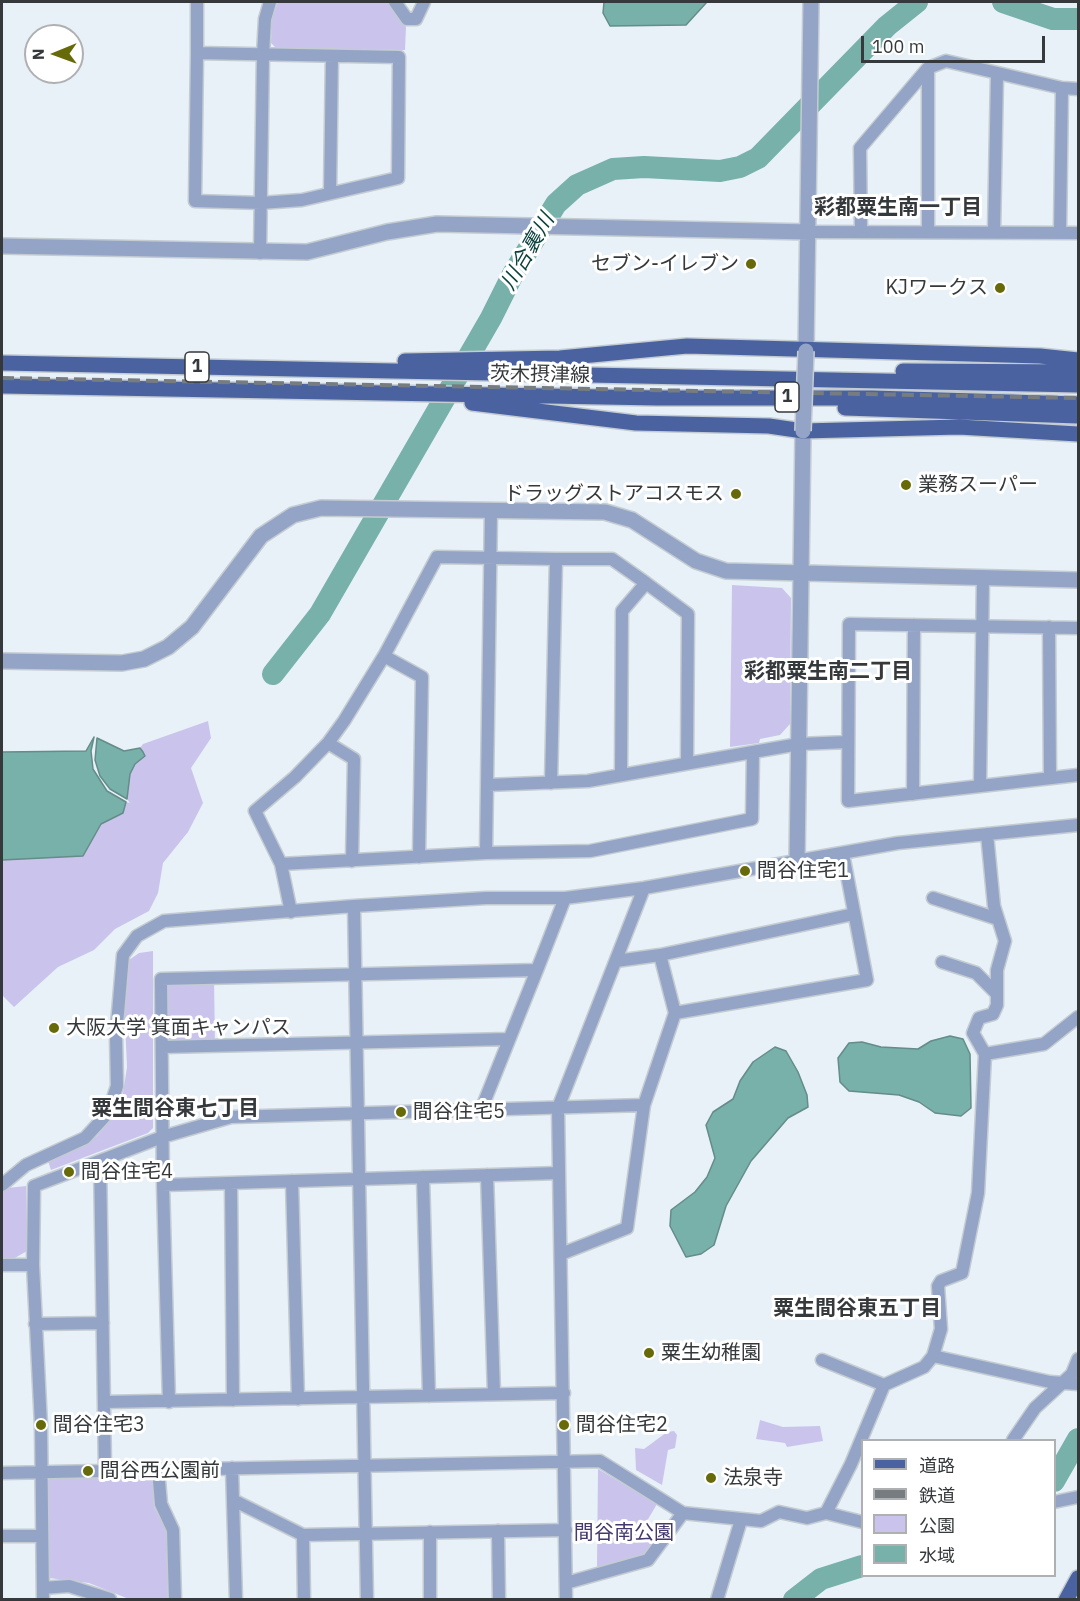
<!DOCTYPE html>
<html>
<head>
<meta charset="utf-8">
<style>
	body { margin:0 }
	#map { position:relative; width:1080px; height:1601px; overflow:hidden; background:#e8f1f8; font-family:"IBM Plex Sans","Noto Sans JP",sans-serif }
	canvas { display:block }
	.frame { position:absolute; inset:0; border:3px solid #35393c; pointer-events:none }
	.legend { position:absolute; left:861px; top:1439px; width:195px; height:138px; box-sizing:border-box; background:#fff; border:2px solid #aeb0b1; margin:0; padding:8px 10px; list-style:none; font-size:18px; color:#35393c }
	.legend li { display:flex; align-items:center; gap:12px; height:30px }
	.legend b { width:30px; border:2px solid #aeb0b1 }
	.north { position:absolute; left:24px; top:24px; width:60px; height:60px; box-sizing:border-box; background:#fff; border:2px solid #aeb0b1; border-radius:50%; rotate:269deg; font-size:16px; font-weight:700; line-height:24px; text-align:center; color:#35393c }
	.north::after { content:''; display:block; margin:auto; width:21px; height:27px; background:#676a09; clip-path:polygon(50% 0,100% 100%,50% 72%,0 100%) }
	.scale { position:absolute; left:861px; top:36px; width:184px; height:27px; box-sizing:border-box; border:3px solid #35393c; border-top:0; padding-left:8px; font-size:18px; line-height:21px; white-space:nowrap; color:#35393c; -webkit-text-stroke:4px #fff; paint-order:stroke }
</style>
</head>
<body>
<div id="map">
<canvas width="1080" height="1601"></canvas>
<div class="frame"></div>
<ul class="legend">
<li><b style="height:8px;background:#4a63a0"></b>道路</li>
<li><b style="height:8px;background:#777c81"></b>鉄道</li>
<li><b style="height:16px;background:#cac4ec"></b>公園</li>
<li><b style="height:16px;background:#78b0aa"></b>水域</li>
</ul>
<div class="north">N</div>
<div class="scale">100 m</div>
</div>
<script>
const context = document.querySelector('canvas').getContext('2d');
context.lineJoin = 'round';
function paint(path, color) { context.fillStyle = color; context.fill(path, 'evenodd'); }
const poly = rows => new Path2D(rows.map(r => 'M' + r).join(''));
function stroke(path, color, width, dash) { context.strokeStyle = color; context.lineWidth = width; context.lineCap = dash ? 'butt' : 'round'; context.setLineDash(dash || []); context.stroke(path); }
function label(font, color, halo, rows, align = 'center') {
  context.font = font + ' "IBM Plex Sans","Noto Sans JP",sans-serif'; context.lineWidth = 6; context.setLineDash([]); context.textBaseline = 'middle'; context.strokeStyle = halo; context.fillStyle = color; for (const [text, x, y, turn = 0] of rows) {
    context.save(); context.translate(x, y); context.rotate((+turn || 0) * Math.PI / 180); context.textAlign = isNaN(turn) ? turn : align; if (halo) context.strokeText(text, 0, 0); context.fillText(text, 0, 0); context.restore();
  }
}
paint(poly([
	[278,2,388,2,406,27,405,50,276,48,271,43,272,18],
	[732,585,782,588,791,598,790,724,780,735,760,739,759,743,730,747],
	[208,721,211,738,191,768,203,803,188,832,163,863,158,893,149,911,115,929,94,950,58,967,14,1007,2,995,2,860,83,856,101,824,123,813,126,802,130,803,127,799,130,774,135,764,145,756,140,748,143,744],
	[153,951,153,1128,148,1133,51,1170,48,1161,97,1136,121,1106,127,1067,123,977,129,960,139,953],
	[214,977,215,1046,162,1047,161,979],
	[26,1186,27,1251,13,1259,2,1258,2,1192,7,1188],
	[760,1420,783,1427,820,1426,823,1441,787,1447,785,1443,756,1439],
	[674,1431,677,1435,675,1448,668,1450,662,1485,636,1470,635,1448,644,1449,667,1432],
	[598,1469,657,1504,647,1521,661,1531,643,1555,602,1570,597,1566],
	[150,1477,153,1480,154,1507,166,1530,168,1599,129,1599,89,1583,49,1578,46,1483,49,1479]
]), '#cac4ec');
const water = poly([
	[604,2,707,2,686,25,610,26,603,13,604,2],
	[94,737,91,751,93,769,107,791,126,802,123,813,101,824,83,856,2,860,2,752,86,751,94,737],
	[97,738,124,751,140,748,143,752,145,756,135,764,130,774,127,799,110,789,100,776,95,760,97,738],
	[950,1036,963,1039,970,1054,971,1108,961,1116,935,1113,919,1102,899,1095,849,1091,840,1082,838,1058,849,1043,862,1042,881,1047,918,1049,931,1041,950,1036],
	[775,1047,786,1051,798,1072,807,1095,808,1107,788,1118,751,1161,726,1206,714,1245,701,1254,686,1257,670,1226,671,1210,695,1192,707,1177,715,1158,706,1125,713,1112,733,1099,740,1081,753,1062,775,1047]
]);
paint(water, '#78b0aa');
stroke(water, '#648c89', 1.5);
stroke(poly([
	[1003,2,1053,19,1078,19],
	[273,674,320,614,491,318,513,274,556,204,577,185,613,169,644,167,720,171,740,167,758,158,887,26,917,2],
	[1054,1481,1078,1439],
	[794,1600,821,1579,862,1566]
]), '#78b0aa', 22);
const minor = poly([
	[395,2,407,19,416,19,424,2],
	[197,53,399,57,398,178,302,200,261,203,195,201,197,53],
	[197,53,197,2],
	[330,193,332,56],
	[810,232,1078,233],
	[861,232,860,148,928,68,946,61,1062,88,1078,89],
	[928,232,928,68],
	[994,232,997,75],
	[1060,232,1062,88],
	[260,253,263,55,265,19,270,2],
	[556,559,612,559,646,583],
	[1049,627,1050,777],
	[1078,628,849,624,848,801,1078,775],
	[384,656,422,677,419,857],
	[328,743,354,759,352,861],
	[753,752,799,744,848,742],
	[621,775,622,611,646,583,688,614,687,763],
	[980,786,983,578],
	[913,794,914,625],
	[486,853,491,510],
	[281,864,486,853,590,851,752,819,753,752,588,781,487,785],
	[933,898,998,919],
	[354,906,367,1600],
	[291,912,281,864,255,811,295,777,328,743,344,721,384,656,437,557,556,559,551,783],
	[660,955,854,914],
	[616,961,660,955,675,1013],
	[942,962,976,973,997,994],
	[162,1047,509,1039],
	[985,1054,1044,1044,1078,1017],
	[481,1110,537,970],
	[100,1161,105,1470],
	[487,1175,494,1394],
	[423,1177,429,1396],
	[292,1181,298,1399],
	[231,1183,233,1400],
	[2,1185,26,1165,85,1138,108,1113,117,1086,116,1036,123,955,137,936,164,921,354,906,486,898,565,898,644,888,898,843,1078,825],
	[163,1185,161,979,537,970,565,898],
	[561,1254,627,1228,644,1105],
	[2,1265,33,1265],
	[35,1324,103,1323],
	[933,1356,941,1329,938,1286,941,1281,962,1273,978,1193,985,1054,973,1033,979,1018,993,1014,997,1005,997,970,1005,941,994,906,987,834],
	[822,1360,884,1385,924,1367,933,1356,1050,1382,1078,1384],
	[105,1402,564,1393],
	[169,1402,163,1185,559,1173],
	[1013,1440,1035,1408,1072,1374,1078,1359],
	[232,1468,236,1600],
	[158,1469,161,1504,173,1530,175,1600],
	[2,1473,600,1461,683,1513,761,1521,779,1512,807,1518,826,1513,862,1522],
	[233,1500,303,1535],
	[1054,1502,1078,1497],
	[826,1513,851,1464,884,1385],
	[498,1531,499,1600],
	[2,1536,42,1536],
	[566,1583,648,1560,683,1513],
	[43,1588,69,1586,110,1599],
	[43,1600,41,1425,33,1265,34,1186,162,1137,231,1117,644,1105,675,1013,867,980,843,854],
	[304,1600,303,1535,566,1530],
	[430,1600,430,1532],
	[566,1600,558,1108,644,888],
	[717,1600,741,1520]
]);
const tertiary = poly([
	[2,246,307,252,387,232,437,224,810,232],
	[806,351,811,2],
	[2,661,122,663,144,659,168,647,192,627,261,536,293,515,321,508,605,512,632,520,696,561,726,571,1078,580],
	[797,862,803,431]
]);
const primary = poly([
	[405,361,560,358,687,346,1040,356,1078,360],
	[2,363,1078,385],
	[903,371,1078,372],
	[2,386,657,398,872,398,1078,404],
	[472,403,636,423,769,426,803,431,959,427,1078,434],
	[845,408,1078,416],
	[1066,1600,1078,1578]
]);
stroke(minor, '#c4ccd2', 15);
stroke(tertiary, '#c4ccd2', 18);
stroke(primary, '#c4ccd2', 18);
stroke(minor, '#94a4c7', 12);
stroke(tertiary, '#94a4c7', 15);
stroke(primary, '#4a63a0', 15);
stroke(poly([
	[2,378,1078,398]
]), '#777c81', 4, [12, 6]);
const tertiaryBridge = poly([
	[803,431,806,351]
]);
stroke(tertiaryBridge, '#c4ccd2', 18, []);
stroke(tertiaryBridge, '#94a4c7', 15);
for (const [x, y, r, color] of [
	[751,264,6,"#676a09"],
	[1000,288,6,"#676a09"],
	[906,485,6,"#676a09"],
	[736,494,6,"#676a09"],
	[745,871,6,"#676a09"],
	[54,1028,6,"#676a09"],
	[401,1112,6,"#676a09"],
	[69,1172,6,"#676a09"],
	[649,1353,6,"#676a09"],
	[41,1425,6,"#676a09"],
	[564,1425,6,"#676a09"],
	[88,1471,6,"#676a09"],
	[711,1478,6,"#676a09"]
]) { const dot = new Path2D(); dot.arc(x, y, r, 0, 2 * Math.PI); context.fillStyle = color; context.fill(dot); stroke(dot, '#fff', 2); }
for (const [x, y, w] of [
	[197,367,24],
	[787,397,24]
]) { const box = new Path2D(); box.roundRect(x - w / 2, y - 15, w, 30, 4.5); context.fillStyle = '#fff'; context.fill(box); stroke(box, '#35393c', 1.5); }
label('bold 18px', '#35393c', null, [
	["1",197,367],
	["1",787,397]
]);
label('20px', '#35393c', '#fff', [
	["セブン-イレブン",739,264,"right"],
	["KJワークス",988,288,"right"],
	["業務スーパー",918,485],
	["ドラッグストアコスモス",724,494,"right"],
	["間谷住宅1",757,871],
	["大阪大学 箕面キャンパス",66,1028],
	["間谷住宅5",413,1112],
	["間谷住宅4",81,1172],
	["粟生幼稚園",661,1353],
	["間谷住宅3",53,1425],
	["間谷住宅2",576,1425],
	["間谷西公園前",100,1471],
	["法泉寺",723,1478]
], 'left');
label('20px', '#35393c', '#fff', [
	["茨木摂津線",540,375,1]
]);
label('20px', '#44386d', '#fff', [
	["間谷南公園",624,1533]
]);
label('bold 21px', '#35393c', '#fff', [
	["彩都粟生南一丁目",898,208],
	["彩都粟生南二丁目",828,672],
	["粟生間谷東七丁目",175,1109],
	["粟生間谷東五丁目",857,1309]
]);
label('italic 21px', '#0d423e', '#fff', [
	["川合裏川",528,252,-60]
]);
</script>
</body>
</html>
